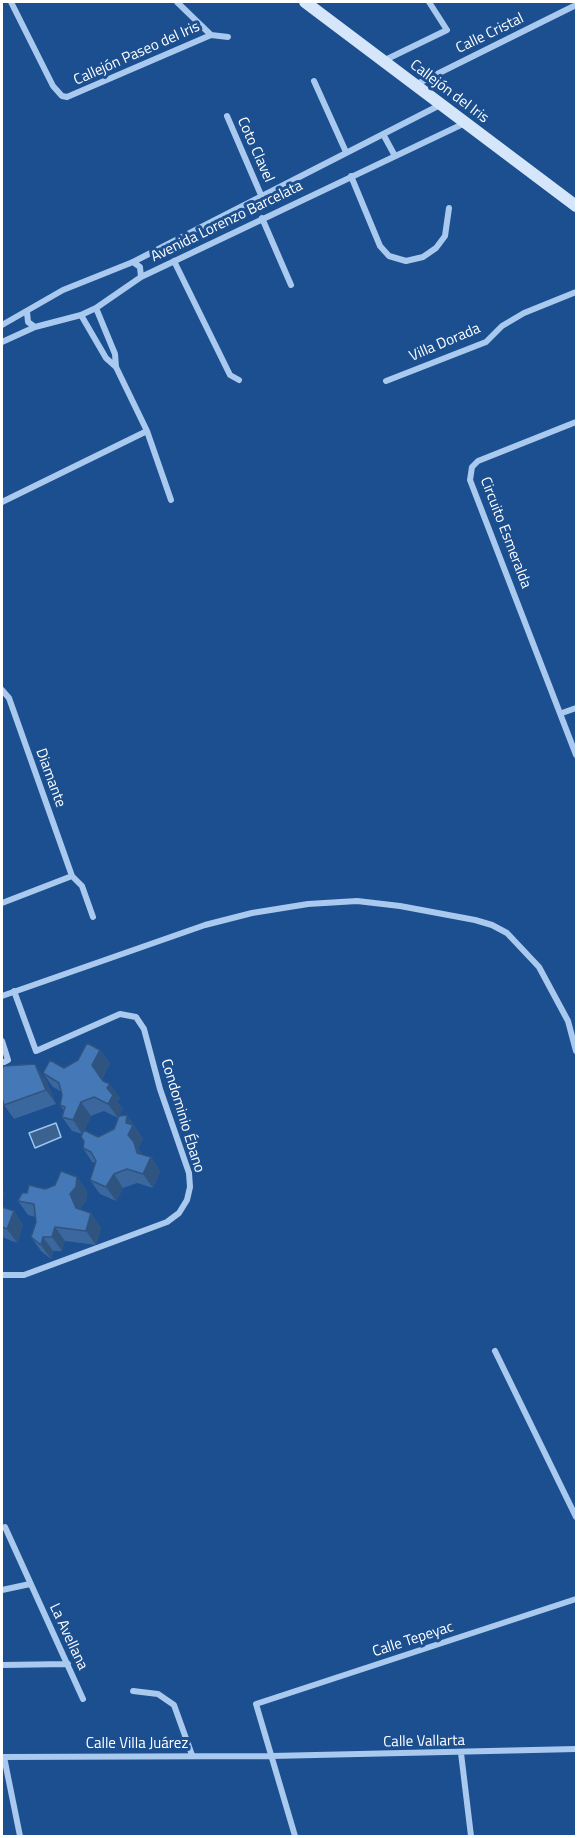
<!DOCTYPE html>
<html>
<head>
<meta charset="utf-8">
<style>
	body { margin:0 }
	#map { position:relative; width:578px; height:1838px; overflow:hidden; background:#1b4f8f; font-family:"Titillium Web",sans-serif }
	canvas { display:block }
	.frame { position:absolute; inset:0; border:3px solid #fff; pointer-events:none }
</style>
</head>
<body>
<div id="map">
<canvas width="578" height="1838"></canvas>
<div class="frame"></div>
</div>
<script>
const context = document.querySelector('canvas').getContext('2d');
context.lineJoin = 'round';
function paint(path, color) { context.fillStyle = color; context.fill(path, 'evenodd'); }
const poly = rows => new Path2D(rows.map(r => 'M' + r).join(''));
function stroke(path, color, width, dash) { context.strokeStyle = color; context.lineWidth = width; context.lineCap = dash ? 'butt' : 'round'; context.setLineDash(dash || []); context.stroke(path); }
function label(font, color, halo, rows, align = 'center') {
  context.font = font + ' "Titillium Web",sans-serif'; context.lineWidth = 6; context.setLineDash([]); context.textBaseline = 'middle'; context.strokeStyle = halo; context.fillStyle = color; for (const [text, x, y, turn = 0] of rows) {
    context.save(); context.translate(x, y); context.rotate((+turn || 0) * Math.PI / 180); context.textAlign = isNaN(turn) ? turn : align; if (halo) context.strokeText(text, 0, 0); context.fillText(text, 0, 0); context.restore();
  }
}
const water = poly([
	[56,1123,61,1137,35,1148,29,1133,56,1123]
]);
paint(water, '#3c6290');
stroke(water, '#9cc4f0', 1.5);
stroke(poly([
	[11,2,53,86,62,96,67,97,211,35,177,2],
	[211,35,228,37],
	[383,61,447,30,429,2],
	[314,81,346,152],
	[415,85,576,5],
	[227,116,261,195],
	[383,134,395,156],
	[351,176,380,246,389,256,406,261,423,257,436,248,445,236,449,208],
	[262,218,291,285],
	[174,261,230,375,239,380],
	[133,262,140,267,141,277],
	[96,308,115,354,116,367,147,431,171,500],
	[27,312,28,322,35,327],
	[81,315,106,358,116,367],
	[2,325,63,290,133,262,440,105],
	[2,342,35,327,81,315,96,308,141,277,465,123],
	[386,381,486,342,502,326,524,313,576,292],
	[2,502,147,431],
	[2,690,9,698,72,876,82,886,93,917],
	[562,713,576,708],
	[576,755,470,480,472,467,478,461,576,422],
	[2,903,72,876],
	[2,996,205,925,252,913,308,904,357,901,400,906,475,920,492,925,507,933,539,967,568,1021,576,1051],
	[2,1041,8,1060,2,1063],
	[2,1275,24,1275,167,1222,179,1213,187,1200,190,1187,189,1173,160,1089,144,1029,136,1017,120,1014,36,1051,14,991],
	[495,1351,576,1517],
	[5,1527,83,1699],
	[2,1590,30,1584],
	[2,1665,68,1664],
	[133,1691,158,1694,174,1705,192,1755],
	[461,1753,471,1836],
	[2,1757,272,1756,576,1749],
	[4,1757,20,1836],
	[295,1836,256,1704,576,1599]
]), '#a9c9ee', 6);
stroke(poly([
	[305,2,576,206]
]), '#d6e6fa', 12);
paint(poly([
	[100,1050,110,1064,102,1079,120,1098,117,1101,123,1109,118,1118,104,1111,91,1116,84,1130,98,1137,114,1129,127,1115,143,1139,138,1148,143,1155,151,1157,160,1171,153,1188,137,1183,123,1188,116,1201,100,1194,90,1180,96,1163,92,1162,83,1148,84,1141,82,1134,72,1131,62,1117,64,1111,60,1105,62,1095,62,1092,53,1087,43,1073,64,1068,78,1060],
	[45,1078,56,1104,14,1119,4,1105],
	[77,1177,87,1191,86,1201,80,1208,81,1210,91,1213,101,1228,96,1245,65,1241,62,1251,53,1251,51,1259,41,1251,31,1237,36,1222,36,1217,28,1215,18,1201,27,1193,45,1189],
	[2,1207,14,1211,23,1225,17,1243,2,1237]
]), '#3a679d');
paint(poly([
	[100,1050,110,1064,101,1080,92,1065],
	[35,1064,45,1078,56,1104,46,1090],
	[110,1084,120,1098,117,1101,123,1109,118,1118,108,1104,107,1088],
	[81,1102,91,1116,82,1134,73,1120],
	[127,1115,143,1139,138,1148,144,1156,151,1157,160,1171,153,1188,143,1174,128,1135,126,1123],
	[114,1174,123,1188,116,1201,106,1187],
	[77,1177,87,1191,86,1201,80,1208,86,1222,76,1208,70,1194],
	[2,1188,5,1194,2,1205],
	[14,1211,23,1225,17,1243,7,1229],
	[91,1213,101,1228,96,1245,86,1231],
	[55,1227,65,1241,62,1251,52,1237],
	[43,1237,53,1251,51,1259,41,1245]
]), '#305480');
const building = poly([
	[87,1043,100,1050,92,1065,103,1081,110,1084,107,1088,113,1095,108,1104,94,1097,81,1102,73,1120,62,1117,65,1107,60,1105,62,1095,59,1083,43,1073,50,1060,64,1068,78,1060,87,1043],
	[35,1064,46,1090,4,1105,2,1098,2,1071,3,1066,35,1064],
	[127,1115,126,1123,133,1125,128,1135,134,1142,137,1153,151,1157,143,1174,127,1169,114,1174,106,1187,90,1180,96,1161,91,1152,83,1148,84,1141,81,1137,84,1130,98,1137,114,1129,119,1116,127,1115],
	[61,1171,77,1177,76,1187,70,1194,76,1208,91,1213,86,1231,55,1227,52,1237,43,1237,41,1245,31,1237,36,1222,34,1204,18,1201,22,1193,27,1193,29,1185,45,1189,55,1185,61,1171],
	[2,1207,14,1211,7,1229,2,1227,2,1207]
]);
paint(building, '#4478b7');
stroke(building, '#305480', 1.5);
label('15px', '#fff', '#1b4f8f', [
	["Calle Cristal",490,34,-26],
	["Callejón Paseo del Iris",137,54,-24],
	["Callejón del Iris",449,92,37],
	["Coto Clavel",255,150,66],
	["Avenida Lorenzo Barcelata",227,222,-26],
	["Villa Dorada",445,343,-23],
	["Circuito Esmeralda",505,533,69],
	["Diamante",50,778,70],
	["Condominio Ébano",182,1116,73],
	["La Avellana",68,1637,65],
	["Calle Tepeyac",413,1640,-18],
	["Calle Vallarta",424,1742,-1],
	["Calle Villa Juárez",137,1744]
]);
</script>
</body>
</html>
